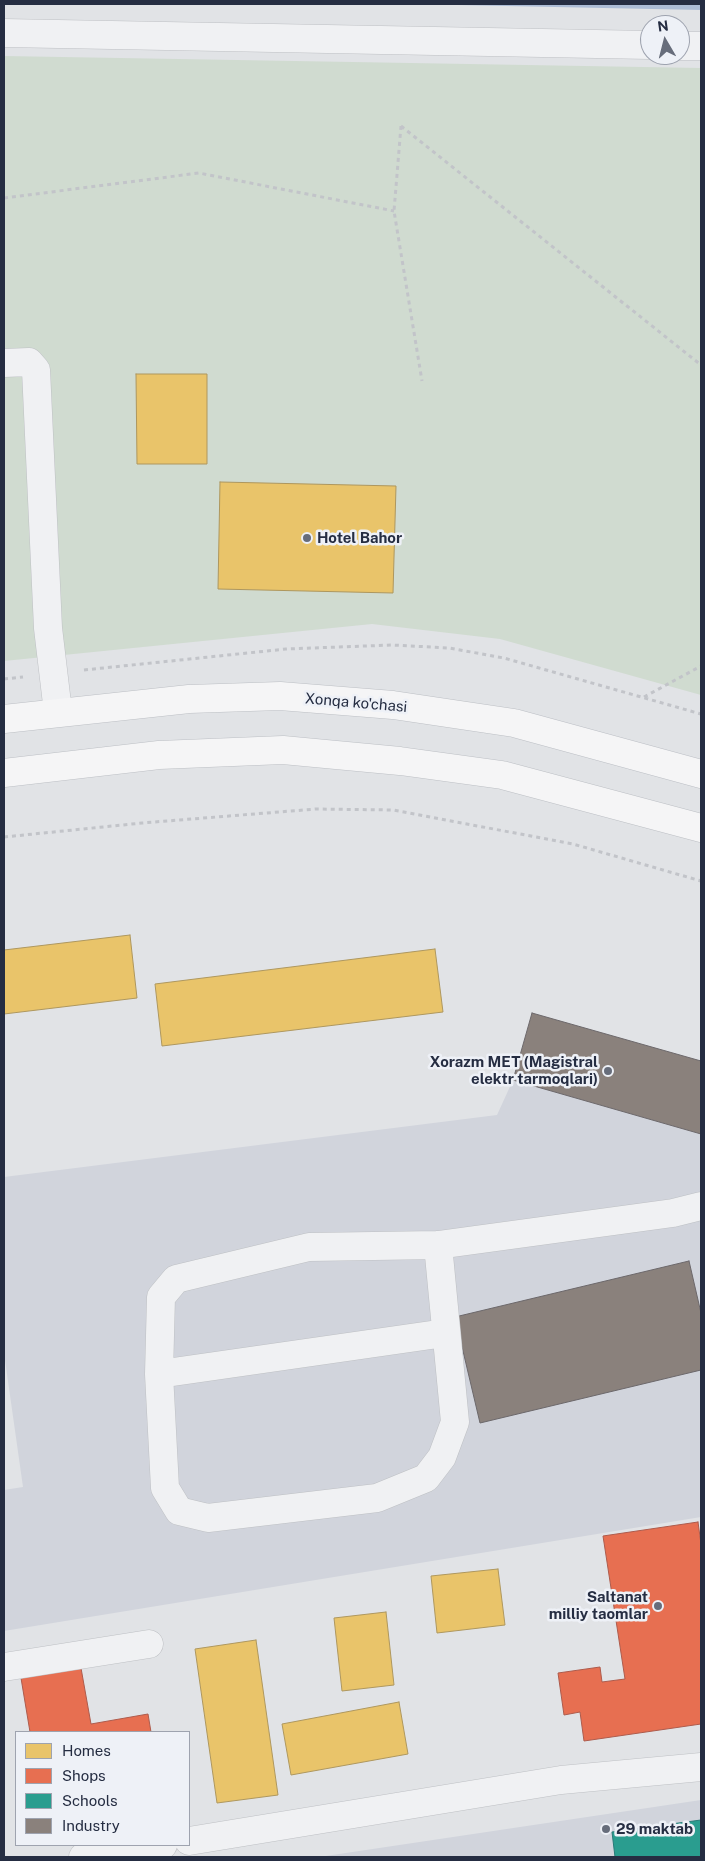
<!DOCTYPE html>
<html>
<head>
<meta charset="utf-8">
<style>
	body { margin:0 }
	#map { position:relative; width:705px; height:1861px; overflow:hidden; background:#e1e3e6; font-family:"Public Sans",sans-serif }
	canvas { display:block }
	.frame { position:absolute; inset:0; border:5px solid #252d42; pointer-events:none }
	.legend { position:absolute; left:15px; top:1731px; width:175px; height:115px; box-sizing:border-box; background:#eef1f7; border:1px solid #9ea3af; margin:0; padding:6px 9px; list-style:none; font-size:15px; color:#252d42 }
	.legend li { display:flex; align-items:center; gap:10px; height:25px }
	.legend b { width:25px; border:1px solid #9ea3af }
	.north { position:absolute; left:640px; top:15px; width:50px; height:50px; box-sizing:border-box; background:#eef1f7; border:1px solid #9ea3af; border-radius:50%; rotate:352deg; font-size:14px; font-weight:700; line-height:20px; text-align:center; color:#252d42 }
	.north::after { content:''; display:block; margin:auto; width:18px; height:22px; background:#676d7b; clip-path:polygon(50% 0,100% 100%,50% 72%,0 100%) }
</style>
</head>
<body>
<div id="map">
<canvas width="705" height="1861"></canvas>
<div class="frame"></div>
<ul class="legend">
<li><b style="height:14px;background:#e9c46a"></b>Homes</li>
<li><b style="height:14px;background:#e76f51"></b>Shops</li>
<li><b style="height:14px;background:#2a9d8f"></b>Schools</li>
<li><b style="height:14px;background:#8a817c"></b>Industry</li>
</ul>
<div class="north">N</div>
</div>
<script>
const context = document.querySelector('canvas').getContext('2d');
context.lineJoin = 'round';
function paint(path, color) { context.fillStyle = color; context.fill(path, 'evenodd'); }
const poly = rows => new Path2D(rows.map(r => 'M' + r).join(''));
function stroke(path, color, width, dash) { context.strokeStyle = color; context.lineWidth = width; context.lineCap = dash ? 'butt' : 'round'; context.setLineDash(dash || []); context.stroke(path); }
function label(font, color, halo, rows, align = 'center') {
  context.font = font + ' "Public Sans",sans-serif'; context.lineWidth = 5; context.setLineDash([]); context.textBaseline = 'middle'; context.strokeStyle = halo; context.fillStyle = color; for (const [text, x, y, turn = 0] of rows) {
    context.save(); context.translate(x, y); context.rotate((+turn || 0) * Math.PI / 180); context.textAlign = isNaN(turn) ? turn : align; if (halo) context.strokeText(text, 0, 0); context.fillText(text, 0, 0); context.restore();
  }
}
paint(poly([
	[513,1080,701,1134,701,1517,4,1631,4,1490,23,1487,4,1353,4,1177,497,1115],
	[701,1800,701,1857,319,1857]
]), '#d1d4dc');
paint(poly([
	[4,56,701,68,701,695,500,639,372,624,4,661]
]), '#d0dbd0');
paint(poly([
	[409,4,701,4,701,10]
]), '#acbcd5');
const homes = poly([
	[136,374,207,374,207,464,137,464,136,374],
	[220,482,396,486,393,593,218,589,220,482],
	[130,935,137,998,4,1014,4,950,130,935],
	[435,949,443,1012,162,1046,155,984,435,949],
	[498,1569,505,1625,437,1633,431,1576,498,1569],
	[386,1612,394,1685,342,1691,334,1618,386,1612],
	[256,1640,278,1795,217,1803,195,1649,256,1640],
	[399,1702,408,1754,291,1775,282,1724,399,1702]
]);
paint(homes, '#e9c46a');
stroke(homes, '#ae975e', 1);
const shops = poly([
	[698,1522,701,1544,701,1724,584,1741,580,1712,564,1715,558,1673,600,1667,602,1682,625,1679,603,1536,698,1522],
	[81,1668,91,1724,148,1714,151,1732,30,1732,21,1678,81,1668]
]);
paint(shops, '#e76f51');
stroke(shops, '#ad5b4c', 1);
const schools = poly([
	[701,1820,701,1857,615,1857,612,1832,701,1820]
]);
paint(schools, '#2a9d8f');
stroke(schools, '#287b78', 1);
const industry = poly([
	[532,1013,701,1061,701,1134,513,1080,532,1013],
	[689,1261,701,1313,701,1370,480,1423,455,1317,689,1261]
]);
paint(industry, '#8a817c');
stroke(industry, '#6c686b', 1);
const minor = poly([
	[4,33,650,45],
	[680,46,701,46],
	[4,363,29,362,36,370,48,628,58,712],
	[438,1245,455,1422,442,1457,426,1478,377,1498,208,1518,179,1511,165,1488,159,1374,161,1297,176,1279,309,1247,438,1245,673,1213,701,1206],
	[159,1374,445,1333],
	[4,1667,149,1644],
	[189,1841,561,1780,701,1767],
	[83,1857,163,1845]
]);
const major = poly([
	[4,719,189,699,280,696,393,705,514,723,701,774],
	[4,773,159,755,283,750,400,761,502,775,701,828]
]);
stroke(minor, '#bec0c4', 29);
stroke(major, '#bcbfc4', 29);
stroke(poly([
	[401,126,701,365],
	[401,126,394,211,422,381],
	[4,198,199,173,394,211],
	[84,670,286,649,392,645,449,648,504,658,701,714],
	[4,679,23,677],
	[644,697,701,666],
	[4,837,142,823,316,809,393,810,573,844,701,881]
]), '#c2c4c9', 3, [4, 4]);
stroke(minor, '#f0f1f3', 28);
stroke(major, '#f5f5f6', 28);
for (const [x, y, r, color] of [
	[307,538,5,"#676d7b"],
	[608,1071,5,"#676d7b"],
	[658,1606,5,"#676d7b"],
	[606,1829,5,"#676d7b"]
]) { const dot = new Path2D(); dot.arc(x, y, r, 0, 2 * Math.PI); context.fillStyle = color; context.fill(dot); stroke(dot, '#eef1f7', 2); }
label('bold 15px', '#252d42', '#eef1f7', [
	["Hotel Bahor",317,538],
	["Xorazm MET (Magistral",598,1062,"right"],
	["elektr tarmoqlari)",598,1079,"right"],
	["Saltanat",648,1597,"right"],
	["milliy taomlar",648,1614,"right"],
	["29 maktab",616,1829]
], 'left');
label('15px', '#252d42', '#eef1f7', [
	["Xonqa ko'chasi",356,703,5]
]);
</script>
</body>
</html>
